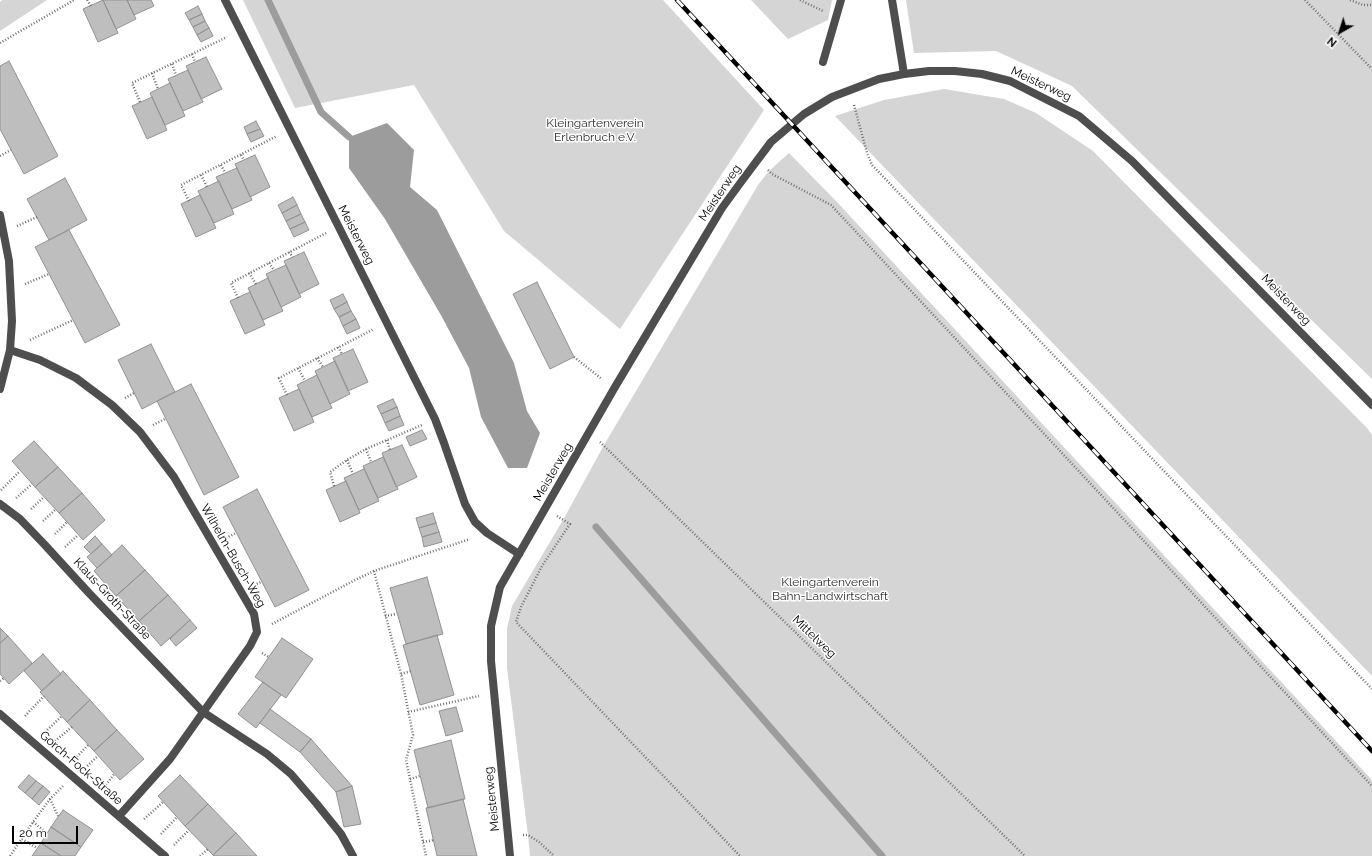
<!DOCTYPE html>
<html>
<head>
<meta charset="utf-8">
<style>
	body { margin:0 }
	#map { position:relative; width:1372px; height:856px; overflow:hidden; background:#fff; font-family:Raleway,sans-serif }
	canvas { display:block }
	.north { position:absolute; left:1320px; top:12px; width:40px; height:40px; -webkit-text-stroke:3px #fff; paint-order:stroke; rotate:219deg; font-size:11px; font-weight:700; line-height:16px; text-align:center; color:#000 }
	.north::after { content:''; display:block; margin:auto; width:14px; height:18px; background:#000; clip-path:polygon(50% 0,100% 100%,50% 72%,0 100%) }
	.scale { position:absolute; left:12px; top:826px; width:66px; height:18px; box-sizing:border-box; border:2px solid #000; border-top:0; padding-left:5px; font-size:12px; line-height:14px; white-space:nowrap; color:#000; -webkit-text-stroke:3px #fff; paint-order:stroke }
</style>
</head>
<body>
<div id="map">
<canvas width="1372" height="856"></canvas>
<div class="north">N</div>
<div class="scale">20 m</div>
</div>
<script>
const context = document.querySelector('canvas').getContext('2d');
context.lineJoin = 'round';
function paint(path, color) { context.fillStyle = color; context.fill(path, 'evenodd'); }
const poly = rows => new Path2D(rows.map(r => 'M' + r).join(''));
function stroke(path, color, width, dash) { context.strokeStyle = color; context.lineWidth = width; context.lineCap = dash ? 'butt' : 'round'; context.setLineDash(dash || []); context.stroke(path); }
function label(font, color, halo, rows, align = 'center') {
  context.font = font + ' Raleway,sans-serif'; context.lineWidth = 3; context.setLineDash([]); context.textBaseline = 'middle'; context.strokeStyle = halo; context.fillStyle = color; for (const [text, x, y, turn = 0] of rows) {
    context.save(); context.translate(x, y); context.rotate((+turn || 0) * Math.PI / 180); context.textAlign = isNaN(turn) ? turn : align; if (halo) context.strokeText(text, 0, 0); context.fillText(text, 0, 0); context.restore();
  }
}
paint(poly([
	[2,0,47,0,0,31,0,2],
	[243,0,663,0,764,110,620,329,504,231,414,85,295,108],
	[751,0,832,0,828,20,788,39],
	[906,0,1372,0,1372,379,1072,86,996,51,914,53],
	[944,89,1004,99,1036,113,1093,151,1367,428,1372,435,1372,676,835,116,884,100],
	[789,153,837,202,1372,780,1372,856,530,856,528,835,507,668,507,629,512,606,563,520,604,445,758,185,769,171]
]), '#d5d5d5');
paint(poly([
	[387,123,414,150,410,187,437,210,514,363,527,411,540,433,527,468,508,468,481,417,469,368,442,317,385,219,349,168,349,137]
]), '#9c9c9c');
stroke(poly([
	[268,0,321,112,349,137],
	[596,527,882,856]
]), '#9c9c9c', 7);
const building = poly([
	[103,0,127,0,136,19,116,29,103,0],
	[103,0,118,33,98,42,83,9,103,0],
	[127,0,151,0,154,6,134,15,127,0],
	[198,6,202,14,189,20,185,13,198,6],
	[202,14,205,21,193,27,189,20,202,14],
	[205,21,209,28,197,35,193,27,205,21],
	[209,28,213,36,201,42,197,35,209,28],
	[206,57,222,89,201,99,186,66,206,57],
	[9,61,58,156,24,174,0,129,0,66,9,61],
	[188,70,203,102,183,111,168,79,188,70],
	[170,83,185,116,165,125,150,93,170,83],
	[152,97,167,130,147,139,132,106,152,97],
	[256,121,260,129,247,134,244,127,256,121],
	[260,129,264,136,251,142,247,134,260,129],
	[255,155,270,187,250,197,235,164,255,155],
	[237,168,252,200,232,209,216,177,237,168],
	[65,178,87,220,49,240,27,199,65,178],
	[219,181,234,214,214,223,198,191,219,181],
	[200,195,216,228,196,237,181,204,200,195],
	[293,197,297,205,282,213,278,205,293,197],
	[297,205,301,214,286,221,282,213,297,205],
	[301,214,305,222,290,229,286,221,301,214],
	[305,222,309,230,294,237,290,229,305,222],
	[69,230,120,325,85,343,35,247,69,230],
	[304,252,319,284,299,294,284,261,304,252],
	[286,265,301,297,281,307,266,274,286,265],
	[268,278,283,311,263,320,248,288,268,278],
	[537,282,574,357,550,369,513,294,537,282],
	[250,292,265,325,245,334,230,301,250,292],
	[343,294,347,302,334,309,330,300,343,294],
	[347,302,351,311,339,317,334,309,347,302],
	[351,311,356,319,343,326,339,317,351,311],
	[356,319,360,328,347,334,343,326,356,319],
	[151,344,175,392,142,409,118,360,151,344],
	[353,349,368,382,348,391,333,358,353,349],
	[335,361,350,394,330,404,315,371,335,361],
	[317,375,332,408,312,417,297,385,317,375],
	[191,384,239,477,204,495,157,401,191,384],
	[299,389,314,422,294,431,279,398,299,389],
	[393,399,397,407,381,414,377,406,393,399],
	[397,407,400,416,385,423,381,414,397,407],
	[400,416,404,425,389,431,385,423,400,416],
	[422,430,427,439,410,446,406,437,422,430],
	[34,441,58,467,35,487,12,461,34,441],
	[402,445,417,477,396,487,382,453,402,445],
	[383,457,398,489,378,498,363,466,383,457],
	[58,467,82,493,59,513,35,487,58,467],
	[364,469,379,501,359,510,344,478,364,469],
	[346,481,360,513,340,522,326,490,346,481],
	[257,489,309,590,275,607,223,507,257,489],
	[82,493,105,520,83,540,59,513,82,493],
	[433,513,436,523,419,528,416,518,433,513],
	[436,523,439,532,422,537,419,528,436,523],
	[439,532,442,542,424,547,422,537,439,532],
	[95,536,102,544,91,554,84,547,95,536],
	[102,544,112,555,97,568,87,557,102,544],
	[122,545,145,570,116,596,94,571,122,545],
	[145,570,168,595,139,621,116,596,145,570],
	[427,577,443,634,406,644,390,588,427,577],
	[168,595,190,620,161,646,139,621,168,595],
	[190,620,197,628,176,646,170,639,190,620],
	[0,628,8,636,0,643,0,628],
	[437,635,454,695,420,705,403,645,437,635],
	[8,636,32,663,9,684,0,674,0,643,8,636],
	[282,638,313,659,286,698,255,677,282,638],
	[43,654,61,674,42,691,24,671,43,654],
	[63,671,90,700,67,722,40,692,63,671],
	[263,682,281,695,256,728,238,714,263,682],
	[90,700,117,730,94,751,67,722,90,700],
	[456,707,463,731,446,736,439,711,456,707],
	[270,709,311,739,300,752,260,723,270,709],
	[117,730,144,759,120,780,94,751,117,730],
	[311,739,352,786,336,792,300,752,311,739],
	[451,740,465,799,428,808,414,750,451,740],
	[29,775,36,781,25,793,18,787,29,775],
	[180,775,208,804,185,826,158,796,180,775],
	[36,781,43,786,32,799,25,793,36,781],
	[43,786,50,792,39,805,32,799,43,786],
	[352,786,361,824,344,827,336,792,352,786],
	[463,799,477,856,437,856,426,808,463,799],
	[208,804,236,833,213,855,185,826,208,804],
	[63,810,93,830,81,847,51,827,63,810],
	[51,827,81,847,75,856,61,856,41,843,51,827],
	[236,833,257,856,214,856,213,855,236,833],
	[41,843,61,856,32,856,41,843]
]);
paint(building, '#bebebe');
stroke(building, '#929292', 1);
stroke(poly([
	[87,0,91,6],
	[800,0,823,11],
	[1305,0,1372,69],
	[1350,0,1363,5,1372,5],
	[0,43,74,0],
	[192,54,195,62],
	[172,64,176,75],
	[152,73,158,89],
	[140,102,132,83,227,37],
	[854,105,867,153,872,165,1372,689],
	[241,155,244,160],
	[0,156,11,150],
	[221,165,225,173],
	[768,170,772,174,831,205,1372,786],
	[201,175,207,187],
	[189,201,181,185,277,136],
	[17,226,37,217],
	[289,252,293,257],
	[269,263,274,270],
	[249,273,256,284],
	[25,284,49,274],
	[238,298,231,283,326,233],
	[30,340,73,320],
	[338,347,342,354],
	[574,357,602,379],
	[317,358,323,367],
	[298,368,305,381],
	[287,395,279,378,374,329],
	[125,398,134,393],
	[153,425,165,419],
	[387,440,390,450],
	[600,442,1025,856],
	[366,449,371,462],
	[347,460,353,474],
	[334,486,330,472,347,460,366,449,422,425],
	[1,490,20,471],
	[16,498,32,484],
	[31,509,44,497],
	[557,516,570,524,542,566,521,607,516,622,740,856],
	[43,521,56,509],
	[55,534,67,522],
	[226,538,236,533],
	[65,547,78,535],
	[374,571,401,674,413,735,406,760,426,856],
	[254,585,261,582],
	[385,616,397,614],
	[272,624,355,580,374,571,470,539],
	[262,653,269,657],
	[401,674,411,671],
	[0,681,4,678],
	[408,712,479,696],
	[25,716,44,696],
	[45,732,62,716],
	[55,741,72,727],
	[75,759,88,745],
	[85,768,98,756],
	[410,779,420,776],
	[106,785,114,774],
	[50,799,58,816],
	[144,819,163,802],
	[33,822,47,833],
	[161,834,177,817],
	[523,835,528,835,539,842,554,856],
	[22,839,37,848],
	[423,842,434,840],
	[174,845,189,830],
	[10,856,33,822,50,799,63,786],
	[200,856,208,849]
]), '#707070', 2.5, [1, 2]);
stroke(poly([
	[823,62,841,0],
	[203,712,267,754,291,774,316,803,341,834,353,856]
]), '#4e4e4e', 8);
stroke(poly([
	[225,0,435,419,444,443,465,504,475,522,487,533,519,554],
	[892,0,904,74],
	[0,215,9,261,12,321,10,350,0,389],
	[10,350,40,360,76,378,112,405,140,432,174,477,254,614,257,632,250,646,170,759,119,816],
	[0,504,20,519,44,544,88,592,203,712],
	[0,714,165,856]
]), '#4e4e4e', 8);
stroke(poly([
	[510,856,491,661,491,626,500,587,615,387,722,208,741,182,771,142,804,114,832,97,879,79,904,74,929,71,955,71,982,74,1010,81,1079,116,1132,161,1372,405]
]), '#4e4e4e', 8);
const rail = poly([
	[677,0,1372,751]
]);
stroke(rail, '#000', 4.5);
stroke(rail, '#fff', 3, [9]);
label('12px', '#000', '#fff', [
	["Meisterweg",1041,84,25],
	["Meisterweg",720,193,-56],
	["Meisterweg",356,235,63],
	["Meisterweg",1286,300,46],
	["Meisterweg",553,472,-60],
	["Wilhelm-Busch-Weg",233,556,60],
	["Klaus-Groth-Straße",112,599,47],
	["Mittelweg",814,637,44],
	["Gorch-Fock-Straße",81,768,41],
	["Meisterweg",492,799,-96]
]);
label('12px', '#2c2c2c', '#fff', [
	["Kleingartenverein",595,123],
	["Erlenbruch e.V.",595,137],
	["Kleingartenverein",830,582],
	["Bahn-Landwirtschaft",830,596]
]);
</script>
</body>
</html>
